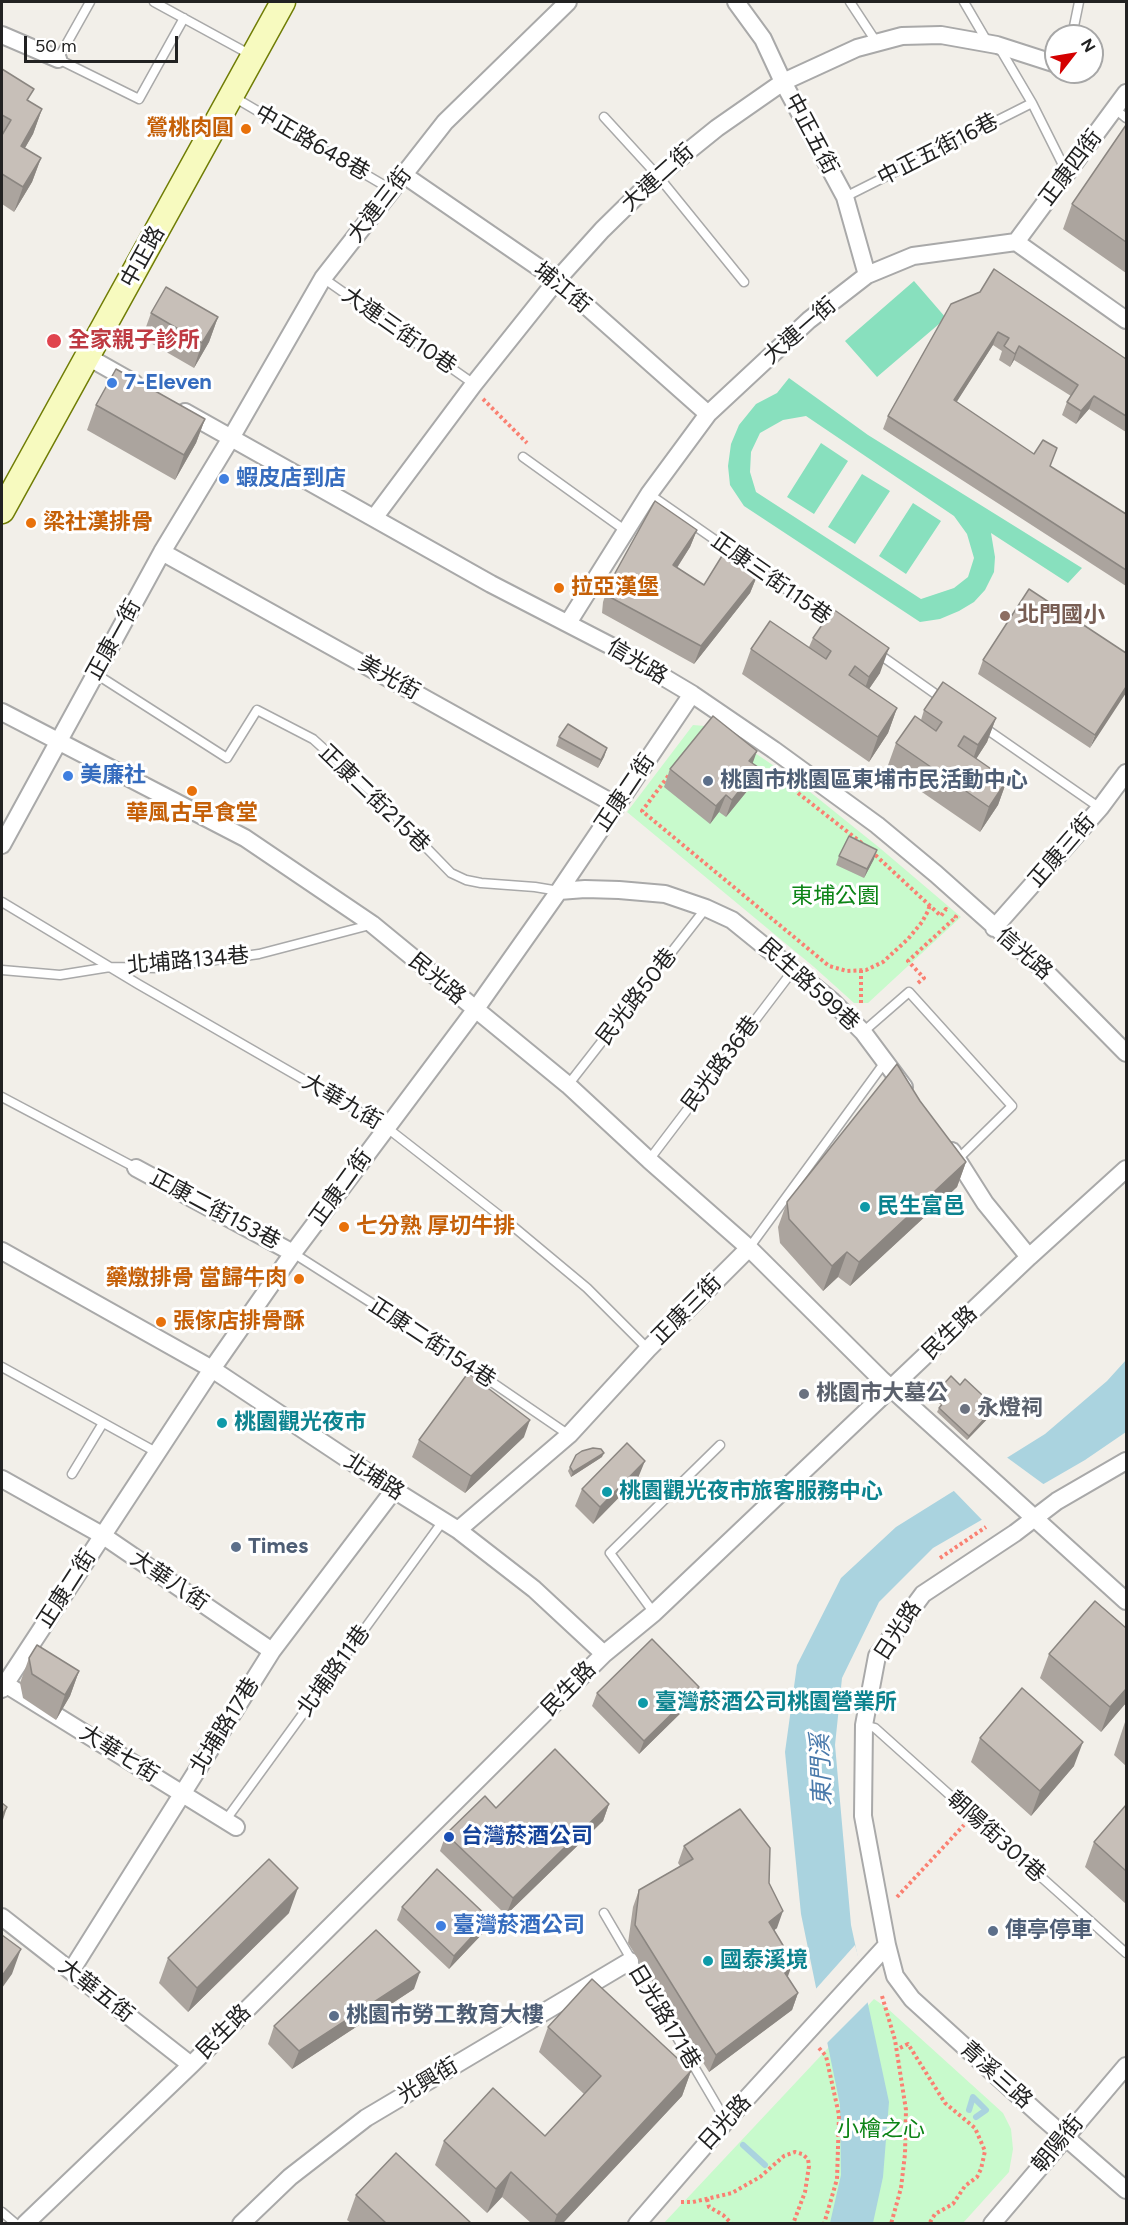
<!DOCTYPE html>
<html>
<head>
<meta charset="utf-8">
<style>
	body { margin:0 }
	#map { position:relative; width:1128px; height:2225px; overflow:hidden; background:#f2efe9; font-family:Figtree,sans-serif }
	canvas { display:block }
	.frame { position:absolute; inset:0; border:3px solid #222; pointer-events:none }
	.north { position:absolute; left:1044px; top:24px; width:60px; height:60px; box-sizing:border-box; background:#fff; border:2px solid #a7a7a7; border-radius:50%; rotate:59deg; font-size:16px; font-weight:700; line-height:24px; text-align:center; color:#222 }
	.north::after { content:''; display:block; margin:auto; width:21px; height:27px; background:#d40000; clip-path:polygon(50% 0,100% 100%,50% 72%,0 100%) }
	.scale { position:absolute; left:24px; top:36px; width:154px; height:27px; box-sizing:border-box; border:3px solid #222; border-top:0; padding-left:8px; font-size:18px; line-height:21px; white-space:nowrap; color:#222; -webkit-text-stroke:4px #fff; paint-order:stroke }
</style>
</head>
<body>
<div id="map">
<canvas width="1128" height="2225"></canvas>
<div class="frame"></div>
<div class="north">N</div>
<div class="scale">50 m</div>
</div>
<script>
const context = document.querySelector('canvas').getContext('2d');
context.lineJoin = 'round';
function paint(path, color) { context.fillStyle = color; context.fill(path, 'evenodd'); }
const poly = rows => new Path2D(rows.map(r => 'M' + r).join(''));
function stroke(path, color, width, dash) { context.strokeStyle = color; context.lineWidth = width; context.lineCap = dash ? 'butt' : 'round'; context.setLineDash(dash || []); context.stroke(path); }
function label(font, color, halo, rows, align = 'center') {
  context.font = font + ' Figtree,"Noto Sans TC",sans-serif'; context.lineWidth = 6; context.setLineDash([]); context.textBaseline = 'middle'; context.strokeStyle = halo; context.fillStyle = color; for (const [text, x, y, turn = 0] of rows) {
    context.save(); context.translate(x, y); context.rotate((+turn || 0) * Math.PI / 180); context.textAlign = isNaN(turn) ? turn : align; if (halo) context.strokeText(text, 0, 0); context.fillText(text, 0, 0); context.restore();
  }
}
paint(poly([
	[693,725,717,727,799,783,881,849,961,917,868,1003,854,1003,814,967,627,812],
	[874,1999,887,2008,1003,2113,1011,2129,1013,2149,1009,2172,963,2223,663,2224]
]), '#c8facc');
paint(poly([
	[914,281,946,318,877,377,845,341],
	[789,378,868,435,1082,568,1068,583,991,533,995,557,994,572,985,590,974,602,959,611,940,619,920,622,744,506,730,485,728,466,731,444,739,425,756,404,777,393],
	[806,416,954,516,967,534,974,558,968,577,954,588,921,599,756,492,750,472,751,452,760,433,783,420],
	[821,443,848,461,814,514,787,497],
	[862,474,890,491,855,544,828,527],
	[913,503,941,521,906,574,879,556]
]), '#88e0be');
paint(poly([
	[1126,1360,1126,1432,1085,1460,933,1548,879,1602,842,1678,835,1745,851,1925,889,2102,883,2177,873,2223,830,2223,841,2175,840,2105,801,1914,785,1752,797,1665,841,1578,896,1527,1045,1434,1107,1381]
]), '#aad3df');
paint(poly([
	[1005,1456,1046,1486,984,1522,952,1489],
	[855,1945,870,2000,825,2045,814,1991]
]), '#f2efe9');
stroke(poly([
	[969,2110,973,2097,986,2110,976,2117],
	[743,2145,765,2165]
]), '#aad3df', 6);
const lane = poly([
	[90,2,58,59,139,99,184,18],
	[154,2,251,55],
	[850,2,877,43],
	[964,2,988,43],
	[1072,36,1079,2],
	[999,47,1032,103,1067,173],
	[232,96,392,190],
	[1115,109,1126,118],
	[604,117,658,176,744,282],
	[845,197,1032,103],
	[323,278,474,384],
	[523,457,626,531],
	[649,494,836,624],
	[876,652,944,700],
	[96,674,227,758,257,710,313,739,376,796,451,873,466,880,481,883,535,887,559,891],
	[982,726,1100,808],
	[2,902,138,984,386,1127,509,1223,587,1288,648,1349],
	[2,970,60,975,110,967,158,968,259,954,370,925],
	[863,1032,909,992,1012,1106,958,1159],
	[568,1085,706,908],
	[2,1097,136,1168],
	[649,1160,794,969],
	[749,1248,885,1062],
	[293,1253,439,1346,569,1435],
	[2,1367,156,1452],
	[72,1474,103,1423],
	[654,1613,610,1553,720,1445],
	[864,1725,875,1728,1126,1953],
	[225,1821,443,1521],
	[604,1913,726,2121],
	[2,2212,16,2224]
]);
const street = poly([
	[736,2,763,39,783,82,845,197,867,275],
	[2,35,58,59],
	[404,175,557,280,708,414],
	[1016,242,1126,93],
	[88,357,134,383],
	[185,412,491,584,613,647,692,694,774,750,877,825,936,874,1047,973,1126,1053],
	[374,518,474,384,557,280,602,230,655,178,717,128,783,82,857,48,902,36,941,35,997,45,1056,64],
	[162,552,616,805],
	[568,623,649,494,708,414,809,320,867,275,913,256,1016,242,1126,320],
	[2,712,245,838,372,924,568,1085,649,1160,749,1248,882,1380,1126,1601],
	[2,845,162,552,231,438,323,278,445,122,568,2],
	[559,891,585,889,619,890,665,894,706,908,732,920,832,1001,863,1032,904,1087],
	[994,928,1100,808,1126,773],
	[952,1151,985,1203,1029,1257],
	[136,1168,293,1253],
	[2,1251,212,1369,394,1490,458,1530,534,1589,604,1654],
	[2,1479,102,1535,272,1651],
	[458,1530,569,1435,648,1349,749,1248],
	[2,1682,236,1827],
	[2,1689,212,1369,293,1253,475,1010,559,891,692,694],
	[2,1917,191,2065],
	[887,1945,895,1976,912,1999,1041,2116,1126,2190],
	[71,1971,272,1651,394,1490],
	[25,2224,191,2065,604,1654,654,1613,1029,1257,1126,1169],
	[241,2224,290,2177,366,2118,630,1961],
	[637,2224,726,2121,887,1945,863,1816,864,1725,877,1656,923,1594,1015,1533,1057,1501,1126,1461],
	[992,2224,1126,2066]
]);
const secondary = poly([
	[2,511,283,2]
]);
stroke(lane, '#a9a9a9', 11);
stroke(street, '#a9a9a9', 20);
stroke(secondary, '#707d05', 27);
stroke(poly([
	[483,399,527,443],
	[672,771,642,811,829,966,847,971,866,970,883,962,908,939,922,922,928,911,930,904],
	[798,793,863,844],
	[871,851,941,916,946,909,948,911],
	[918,983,924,978,908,961,956,917,954,916],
	[861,1003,861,970],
	[940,1558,986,1527],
	[897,1897,964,1825],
	[882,1996,895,2040,906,2110,905,2154,901,2188,891,2224],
	[819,2048,826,2056,839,2115,837,2179,824,2224],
	[900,2048,908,2044,945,2103,975,2128,985,2151,981,2169,977,2177,965,2186,953,2204,935,2214,929,2224],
	[707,2199,709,2207,723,2215,732,2224],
	[681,2202,693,2202,732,2193,760,2177,784,2156,795,2152,802,2154,808,2159,809,2166,805,2192,793,2224]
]), '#fa8072', 4, [3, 3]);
stroke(lane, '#fff', 8);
stroke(street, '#fff', 16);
stroke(secondary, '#f7fabf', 24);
paint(poly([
	[2,69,29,102,42,109,33,134,25,148,41,158,32,182,14,212,2,204],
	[1126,125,1126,273,1063,229,1072,204],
	[951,304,1126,359,1126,432,1089,409,1076,424,1062,415,1067,402,1071,396,1014,360,1010,367,999,360,1002,351,993,345,956,402,1050,466,1126,514,1126,586,883,429,888,416],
	[151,313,218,317,209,342,194,368,142,338],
	[96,405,205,419,196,443,175,480,87,430],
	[697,530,690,547,677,568,704,585,757,576,750,593,694,664,602,613,603,602,609,584],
	[813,638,880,673,869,689,897,708,888,733,869,762,742,674,751,649,809,647],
	[1126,653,1090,748,978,674,983,660],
	[924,710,996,718,987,742,976,759,1007,780,998,805,980,832,887,768,896,743,921,720],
	[559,737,607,748,604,757,598,768,556,746],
	[752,763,752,785,726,817,719,812,710,824,664,787,670,769],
	[839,856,874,859,864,878,836,865],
	[920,1101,966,1162,957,1187,850,1286,838,1277,823,1291,780,1243,778,1227,787,1202],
	[960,1385,995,1407,994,1412,967,1440,937,1412,939,1408,941,1405,934,1398,935,1394],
	[524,1437,465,1493,412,1457,419,1440],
	[602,1457,571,1477,568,1471,570,1467],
	[638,1478,593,1524,575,1506,582,1489],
	[1126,1628,1126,1703,1101,1732,1040,1678,1049,1654],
	[29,1658,79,1671,70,1696,56,1720,23,1698,20,1683],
	[597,1693,694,1700,639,1754,592,1706],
	[1126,1719,1126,1766,1114,1755],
	[980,1738,1074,1766,1031,1816,971,1762],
	[609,1804,603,1821,506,1915,440,1851,446,1834,496,1808],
	[1126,1805,1126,1904,1085,1867,1094,1842],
	[684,1846,769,1883,777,1928,774,1930,788,1977,798,1993,792,2010,709,2072,628,1943,633,1907,639,1890,680,1866,678,1863],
	[402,1907,485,1931,449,1969,397,1920],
	[289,1913,188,2012,159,1983,168,1958],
	[414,1989,292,2069,268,2044,274,2026],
	[548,2027,691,2071,682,2096,563,2223,531,2223,502,2197,487,2213,435,2165,444,2141,545,2136,584,2094,539,2052],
	[356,2195,471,2223,351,2223,347,2220]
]), '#aba49e');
paint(poly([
	[42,109,33,134,12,170,21,146],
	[41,158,32,182,14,212,23,187],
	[218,317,209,342,194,368,202,343],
	[998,332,993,345,949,414,954,400],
	[1019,346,1014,360,1010,367,1015,354],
	[1094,396,1089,409,1076,424,1081,411],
	[205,419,196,443,175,480,184,455],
	[697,530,690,547,667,583,673,565],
	[757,576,750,593,694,664,701,646],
	[889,648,880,673,860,702,869,677],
	[1126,687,1126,693,1090,748,1095,735],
	[897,708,888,733,869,762,878,737],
	[996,718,987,742,969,770,978,745],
	[607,748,604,757,598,768,601,760],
	[757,751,751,768,749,761],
	[758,767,752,785,726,817,732,800],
	[1007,780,998,805,980,832,989,807],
	[726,795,719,812,710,824,716,806],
	[877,850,874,859,864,878,867,869],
	[966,1162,957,1187,850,1286,859,1262],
	[847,1252,838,1277,823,1291,832,1266],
	[995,1407,994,1412,967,1440,969,1436],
	[530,1420,524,1437,465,1493,471,1476],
	[604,1453,602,1457,571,1477,573,1472],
	[645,1461,638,1478,593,1524,600,1507],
	[79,1671,70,1696,56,1720,65,1695],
	[699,1687,694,1700,639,1754,644,1741],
	[1126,1689,1126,1703,1101,1732,1110,1707],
	[1083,1742,1074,1766,1031,1816,1040,1791],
	[609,1804,603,1821,506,1915,513,1898],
	[7,1807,2,1823,2,1815],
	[298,1888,289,1913,188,2012,197,1988],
	[783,1911,777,1928,762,1940,769,1922],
	[489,1918,485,1931,449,1969,454,1956],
	[21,1949,12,1974,2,1988,2,1976],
	[793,1962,787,1979,783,1970],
	[420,1972,414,1989,292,2069,299,2051],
	[798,1993,792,2010,709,2072,716,2055],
	[691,2071,682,2096,563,2223,554,2223,557,2215],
	[511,2172,502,2197,487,2213,496,2189]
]), '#8b8681');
const building = poly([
	[2,69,34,89,27,100,42,109,21,146,41,158,23,187,2,174,2,135,11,120,2,115,2,69],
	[1126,125,1126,242,1072,204,1126,125],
	[994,269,1126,359,1126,416,1094,396,1081,411,1067,402,1078,385,1019,346,1015,354,1004,346,1009,338,998,332,954,400,1034,454,1043,440,1057,448,1050,466,1126,514,1126,570,888,416,951,304,980,292,994,269],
	[166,287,218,317,202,343,151,313,166,287],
	[116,369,205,419,184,455,96,405,116,369],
	[655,501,697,530,673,565,704,585,725,551,757,576,701,646,608,596,609,584,655,501],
	[1029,589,1126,653,1126,687,1095,735,983,660,1029,589],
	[833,609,889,648,869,677,855,666,849,675,897,708,878,737,751,649,770,621,826,659,831,651,813,638,833,609],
	[943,682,996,718,978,745,964,736,958,746,1007,780,989,807,896,743,915,716,936,731,942,722,924,710,943,682],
	[713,716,757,751,749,761,758,767,732,800,726,795,716,806,670,769,713,716],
	[568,724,607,748,601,760,559,737,568,724],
	[849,836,877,850,867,869,839,856,849,836],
	[897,1064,920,1101,966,1162,859,1262,847,1252,832,1266,789,1219,787,1202,897,1064],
	[468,1373,530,1420,471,1476,419,1440,468,1373],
	[951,1376,960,1385,965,1379,995,1407,969,1436,939,1408,944,1402,935,1394,951,1376],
	[627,1443,645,1461,600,1507,582,1489,627,1443],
	[593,1448,601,1449,604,1453,573,1472,570,1467,576,1455,582,1451,593,1448],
	[1095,1601,1126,1628,1126,1689,1110,1707,1049,1654,1095,1601],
	[652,1639,699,1687,644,1741,597,1693,652,1639],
	[37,1645,79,1671,65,1695,32,1674,29,1658,37,1645],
	[1022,1688,1083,1742,1040,1791,980,1738,1022,1688],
	[555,1749,609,1804,513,1898,446,1834,485,1796,496,1808,555,1749],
	[2,1803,7,1807,2,1815,2,1803],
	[1126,1805,1126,1871,1094,1842,1126,1805],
	[740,1809,770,1848,769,1883,783,1911,769,1922,793,1962,783,1970,798,1993,716,2055,635,1925,639,1890,693,1859,684,1846,740,1809],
	[269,1859,298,1888,197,1988,168,1958,269,1859],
	[437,1869,489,1918,454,1956,402,1907,437,1869],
	[376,1930,420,1972,299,2051,274,2026,376,1930],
	[2,1935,21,1949,2,1976,2,1935],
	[592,1979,691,2071,557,2215,511,2172,496,2189,444,2141,493,2088,545,2136,601,2076,548,2027,592,1979],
	[396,2153,471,2223,386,2223,356,2195,396,2153]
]);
paint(building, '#c7bfb8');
stroke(building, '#8b8681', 1.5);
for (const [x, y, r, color] of [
	[246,129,6,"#e8710a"],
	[54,341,8,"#e0444e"],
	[112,383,6,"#3f7fe0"],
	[224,479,6,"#3f7fe0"],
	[31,523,6,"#e8710a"],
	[559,588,6,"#e8710a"],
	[1005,616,6,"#8d6e63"],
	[68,776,6,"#3f7fe0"],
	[708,781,6,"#5c6f8a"],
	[192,791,6,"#e8710a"],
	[865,1207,6,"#0f9aa8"],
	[344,1227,6,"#e8710a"],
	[299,1279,6,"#e8710a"],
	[161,1322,6,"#e8710a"],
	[804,1394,6,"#6b7280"],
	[965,1409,6,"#6b7280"],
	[222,1423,6,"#0f9aa8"],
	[607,1492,6,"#0f9aa8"],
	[236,1547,6,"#5c6f8a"],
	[643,1703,6,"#0f9aa8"],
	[449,1837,6,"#1a4fb4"],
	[441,1926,6,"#3f7fe0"],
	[993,1931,6,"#5c6f8a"],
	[708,1961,6,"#0f9aa8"],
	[334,2016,6,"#5c6f8a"]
]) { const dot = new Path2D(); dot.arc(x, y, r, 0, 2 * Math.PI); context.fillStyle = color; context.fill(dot); stroke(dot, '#fff', 2); }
label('bold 22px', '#c56008', '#fff', [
	["鶯桃肉圓",234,129,"right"],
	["梁社漢排骨",43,523],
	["拉亞漢堡",571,588],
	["華風古早食堂",192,814,"center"],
	["七分熟 厚切牛排",356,1227],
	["藥燉排骨 當歸牛肉",287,1279,"right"],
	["張傢店排骨酥",173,1322]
], 'left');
label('22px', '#222', '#fff', [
	["中正五街",811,134,62],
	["中正路648巷",312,143,30],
	["中正五街16巷",938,150,-27],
	["正康四街",1071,168,-53],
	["大連二街",658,178,-42],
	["大連三街",380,205,-52],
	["中正路",143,257,-61],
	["埔江街",562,288,39],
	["大連三街10巷",399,331,35],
	["大連一街",800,331,-41],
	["正康三街115巷",771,579,35],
	["正康一街",114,640,-61],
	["信光路",637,662,31],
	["美光街",389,678,29],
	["正康二街",625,793,-56],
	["正康二街215巷",374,799,44],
	["正康三街",1062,851,-49],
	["信光路",1024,954,41],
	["北埔路134巷",188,961,-5],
	["民光路",437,979,40],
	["民生路599巷",809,985,42],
	["民光路50巷",637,997,-52],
	["民光路36巷",721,1064,-53],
	["大華九街",342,1102,30],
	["正康二街",341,1188,-54],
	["正康二街153巷",215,1210,28],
	["正康三街",687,1310,-45],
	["民生路",950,1333,-44],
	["正康二街154巷",432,1343,33],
	["北埔路",374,1477,33],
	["大華八街",169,1581,34],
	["正康二街",67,1589,-57],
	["日光路",898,1631,-57],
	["北埔路11巷",334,1671,-54],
	["民生路",569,1689,-45],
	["北埔路17巷",225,1726,-58],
	["大華七街",119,1754,32],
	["朝陽街301巷",996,1837,42],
	["大華五街",96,1991,38],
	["日光路171巷",664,2017,59],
	["民生路",224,2032,-45],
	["青溪三路",996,2075,42],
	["光興街",428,2081,-31],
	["日光路",725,2123,-48],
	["朝陽街",1058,2144,-50]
]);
label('bold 22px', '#be3a42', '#fff', [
	["全家親子診所",68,341]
], 'left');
label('bold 22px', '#366cbe', '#fff', [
	["7-Eleven",124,383],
	["蝦皮店到店",236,479],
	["美廉社",80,776],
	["臺灣菸酒公司",453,1926]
], 'left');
label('bold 22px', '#785e54', '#fff', [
	["北門國小",1017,616]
], 'left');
label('bold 22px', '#4e5e75', '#fff', [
	["桃園市桃園區東埔市民活動中心",720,781],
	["Times",248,1547],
	["俥亭停車",1005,1931],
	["桃園市勞工教育大樓",346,2016]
], 'left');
label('22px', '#0c8416', '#fff', [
	["東埔公園",835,897],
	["小檜之心",881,2130]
]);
label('bold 22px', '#0d838f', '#fff', [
	["民生富邑",877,1207],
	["桃園觀光夜市",234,1423],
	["桃園觀光夜市旅客服務中心",619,1492],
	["臺灣菸酒公司桃園營業所",655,1703],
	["國泰溪境",720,1961]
], 'left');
label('bold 22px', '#5b616d', '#fff', [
	["桃園市大墓公",816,1394],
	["永燈祠",977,1409]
], 'left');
label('bold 22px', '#164399', '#fff', [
	["台灣菸酒公司",461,1837]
], 'left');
label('italic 24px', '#4a7aab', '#fff', [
	["東門溪",822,1770,-92]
]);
</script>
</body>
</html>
